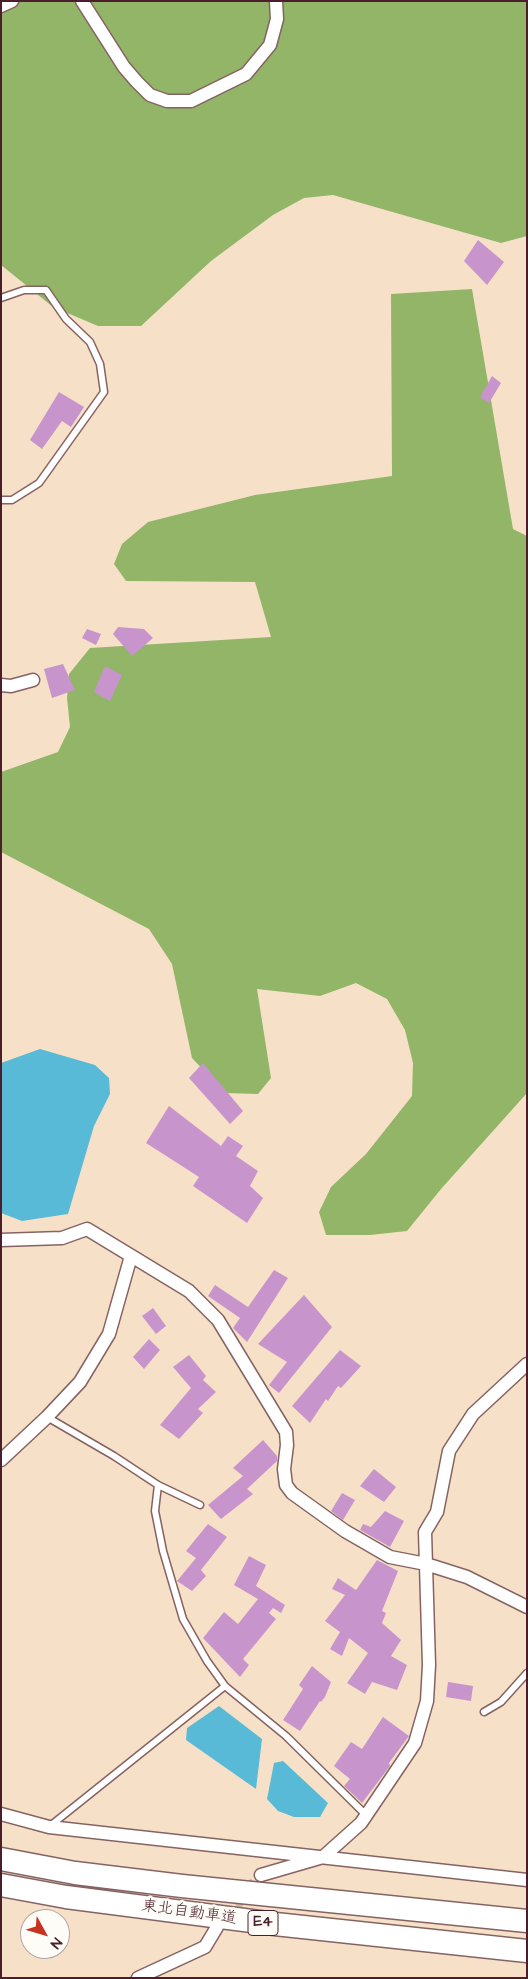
<!DOCTYPE html>
<html>
<head>
<meta charset="utf-8">
<style>
	body { margin:0 }
	#map { position:relative; width:528px; height:1979px; overflow:hidden; background:#f6e1c8; font-family:"Architects Daughter",sans-serif }
	canvas { display:block }
	.frame { position:absolute; inset:0; border:2px solid #4a1f2b; pointer-events:none }
	.north { position:absolute; left:20px; top:1909px; width:50px; height:50px; box-sizing:border-box; background:#fdfcf7; border:1px solid #b5a4a5; border-radius:50%; rotate:129deg; font-size:14px; font-weight:700; line-height:20px; text-align:center; color:#4a1f2b }
	.north::after { content:''; display:block; margin:auto; width:18px; height:22px; background:#c8321e; clip-path:polygon(50% 0,100% 100%,50% 72%,0 100%) }
</style>
</head>
<body>
<div id="map">
<canvas width="528" height="1979"></canvas>
<div class="frame"></div>
<div class="north">N</div>
</div>
<script>
const context = document.querySelector('canvas').getContext('2d');
context.lineJoin = 'round';
function paint(path, color) { context.fillStyle = color; context.fill(path, 'evenodd'); }
const poly = rows => new Path2D(rows.map(r => 'M' + r).join(''));
function stroke(path, color, width, dash) { context.strokeStyle = color; context.lineWidth = width; context.lineCap = dash ? 'butt' : 'round'; context.setLineDash(dash || []); context.stroke(path); }
function label(font, color, halo, rows, align = 'center') {
  context.font = font + ' "Architects Daughter","Klee One",sans-serif'; context.lineWidth = 5; context.setLineDash([]); context.textBaseline = 'middle'; context.strokeStyle = halo; context.fillStyle = color; for (const [text, x, y, turn = 0] of rows) {
    context.save(); context.translate(x, y); context.rotate((+turn || 0) * Math.PI / 180); context.textAlign = isNaN(turn) ? turn : align; if (halo) context.strokeText(text, 0, 0); context.fillText(text, 0, 0); context.restore();
  }
}
paint(poly([
	[1,1,527,1,527,236,501,243,333,195,304,198,273,215,211,261,141,326,98,326,53,307,1,265],
	[472,289,513,529,527,536,527,1093,441,1189,407,1231,370,1235,326,1235,319,1212,331,1187,366,1154,412,1096,413,1063,405,1030,387,999,356,983,320,996,257,989,271,1078,258,1094,225,1093,192,1058,172,964,149,929,1,852,1,772,58,752,70,727,67,698,69,674,90,648,271,637,255,582,126,581,114,564,122,544,148,522,255,495,392,476,391,294]
]), '#92b568');
paint(poly([
	[40,1049,95,1065,109,1078,110,1094,94,1126,68,1214,22,1221,1,1213,1,1063],
	[219,1706,262,1739,256,1789,186,1740,187,1728],
	[283,1761,328,1803,320,1817,294,1817,278,1811,267,1799,274,1763]
]), '#58bad6');
paint(poly([
	[478,240,504,262,487,285,464,261],
	[492,376,501,383,489,403,480,397],
	[59,392,84,407,71,427,62,421,42,449,30,440],
	[118,627,144,629,153,638,132,656,113,634],
	[87,629,101,634,96,645,82,638],
	[63,664,75,690,52,698,44,669],
	[105,666,122,675,110,701,94,692],
	[203,1063,243,1111,230,1124,189,1078],
	[169,1106,221,1146,228,1136,243,1146,236,1156,258,1171,250,1186,263,1198,247,1223,193,1186,199,1177,146,1143],
	[274,1270,288,1278,247,1342,233,1328,240,1318,208,1296,215,1285,248,1307],
	[304,1295,332,1327,279,1393,269,1385,287,1362,258,1344],
	[153,1308,166,1326,156,1334,142,1316],
	[149,1339,160,1350,144,1369,133,1357],
	[340,1350,361,1366,341,1388,338,1386,328,1401,326,1399,310,1423,292,1406],
	[189,1355,206,1376,203,1380,216,1392,198,1409,203,1413,179,1439,160,1425,191,1388,173,1367],
	[263,1440,277,1456,277,1461,247,1489,253,1494,221,1519,208,1505,243,1476,233,1468],
	[374,1469,396,1487,384,1502,360,1486],
	[342,1493,355,1500,343,1520,331,1511],
	[385,1511,404,1521,390,1547,360,1530,363,1524,371,1527],
	[208,1524,227,1537,201,1570,206,1576,192,1591,177,1581,196,1558,186,1551],
	[249,1556,266,1565,256,1586,285,1605,281,1613,273,1608,269,1613,276,1619,243,1659,249,1665,240,1677,203,1638,224,1612,238,1624,258,1599,234,1585],
	[377,1560,398,1571,382,1611,386,1613,382,1623,401,1640,391,1656,407,1665,397,1690,372,1682,365,1694,347,1683,368,1653,349,1638,342,1656,330,1649,340,1632,325,1621,345,1595,332,1589,338,1578,356,1590],
	[312,1666,331,1682,325,1697,321,1702,320,1701,300,1731,283,1720,303,1689,299,1685],
	[448,1682,473,1686,471,1701,446,1697],
	[383,1717,409,1736,389,1763,390,1766,362,1803,344,1786,350,1779,334,1766,351,1742,362,1749]
]), '#c795cc');
stroke(poly([
	[224,1919,261,1875]
]), '#d4baa9', 12, [12, 6]);
const service = poly([
	[1,298,24,290,46,290,66,319,90,342,100,364,104,392,39,483,12,500,1,500],
	[47,1417,114,1456,158,1485,155,1511,163,1551,183,1619,207,1661,225,1686,286,1736,366,1815],
	[158,1485,200,1505],
	[484,1712,501,1702,527,1673],
	[50,1826,225,1686]
]);
const minor = poly([
	[82,1,124,67,137,82,150,95,167,101,191,101,246,74,270,45,277,19,276,1],
	[1,6,12,1],
	[1,685,11,686,33,680],
	[1,1240,62,1238,87,1229,189,1291,218,1320,286,1432,287,1445,284,1469,286,1485,292,1493,345,1531,390,1557,426,1564,467,1577,527,1607],
	[1,1460,47,1417,80,1382,109,1334,131,1256],
	[1,1814,49,1827,527,1880],
	[261,1875,323,1857,361,1823,415,1743,427,1701,429,1665,425,1532,437,1512,449,1451,473,1414,527,1364],
	[138,1978,205,1947,217,1927]
]);
const motorway = poly([
	[1,1859,75,1873,182,1886,527,1921],
	[1,1885,66,1897,275,1924,527,1951]
]);
stroke(service, '#866362', 9);
stroke(minor, '#866362', 15);
stroke(motorway, '#866362', 25);
stroke(service, '#fff', 6);
stroke(minor, '#fff', 12);
stroke(motorway, '#fff', 22);
for (const [x, y, w] of [
	[263,1923,30]
]) { const box = new Path2D(); box.roundRect(x - w / 2, y - 12.5, w, 25, 4); context.fillStyle = '#fdfcf7'; context.fill(box); stroke(box, '#4a1f2b', 1); }
label('bold 15px', '#4a1f2b', null, [
	["E4",263,1923]
]);
label('16px', '#4a1f2b', '#fdfcf7', [
	["東北自動車道",189,1913,8]
]);
</script>
</body>
</html>
